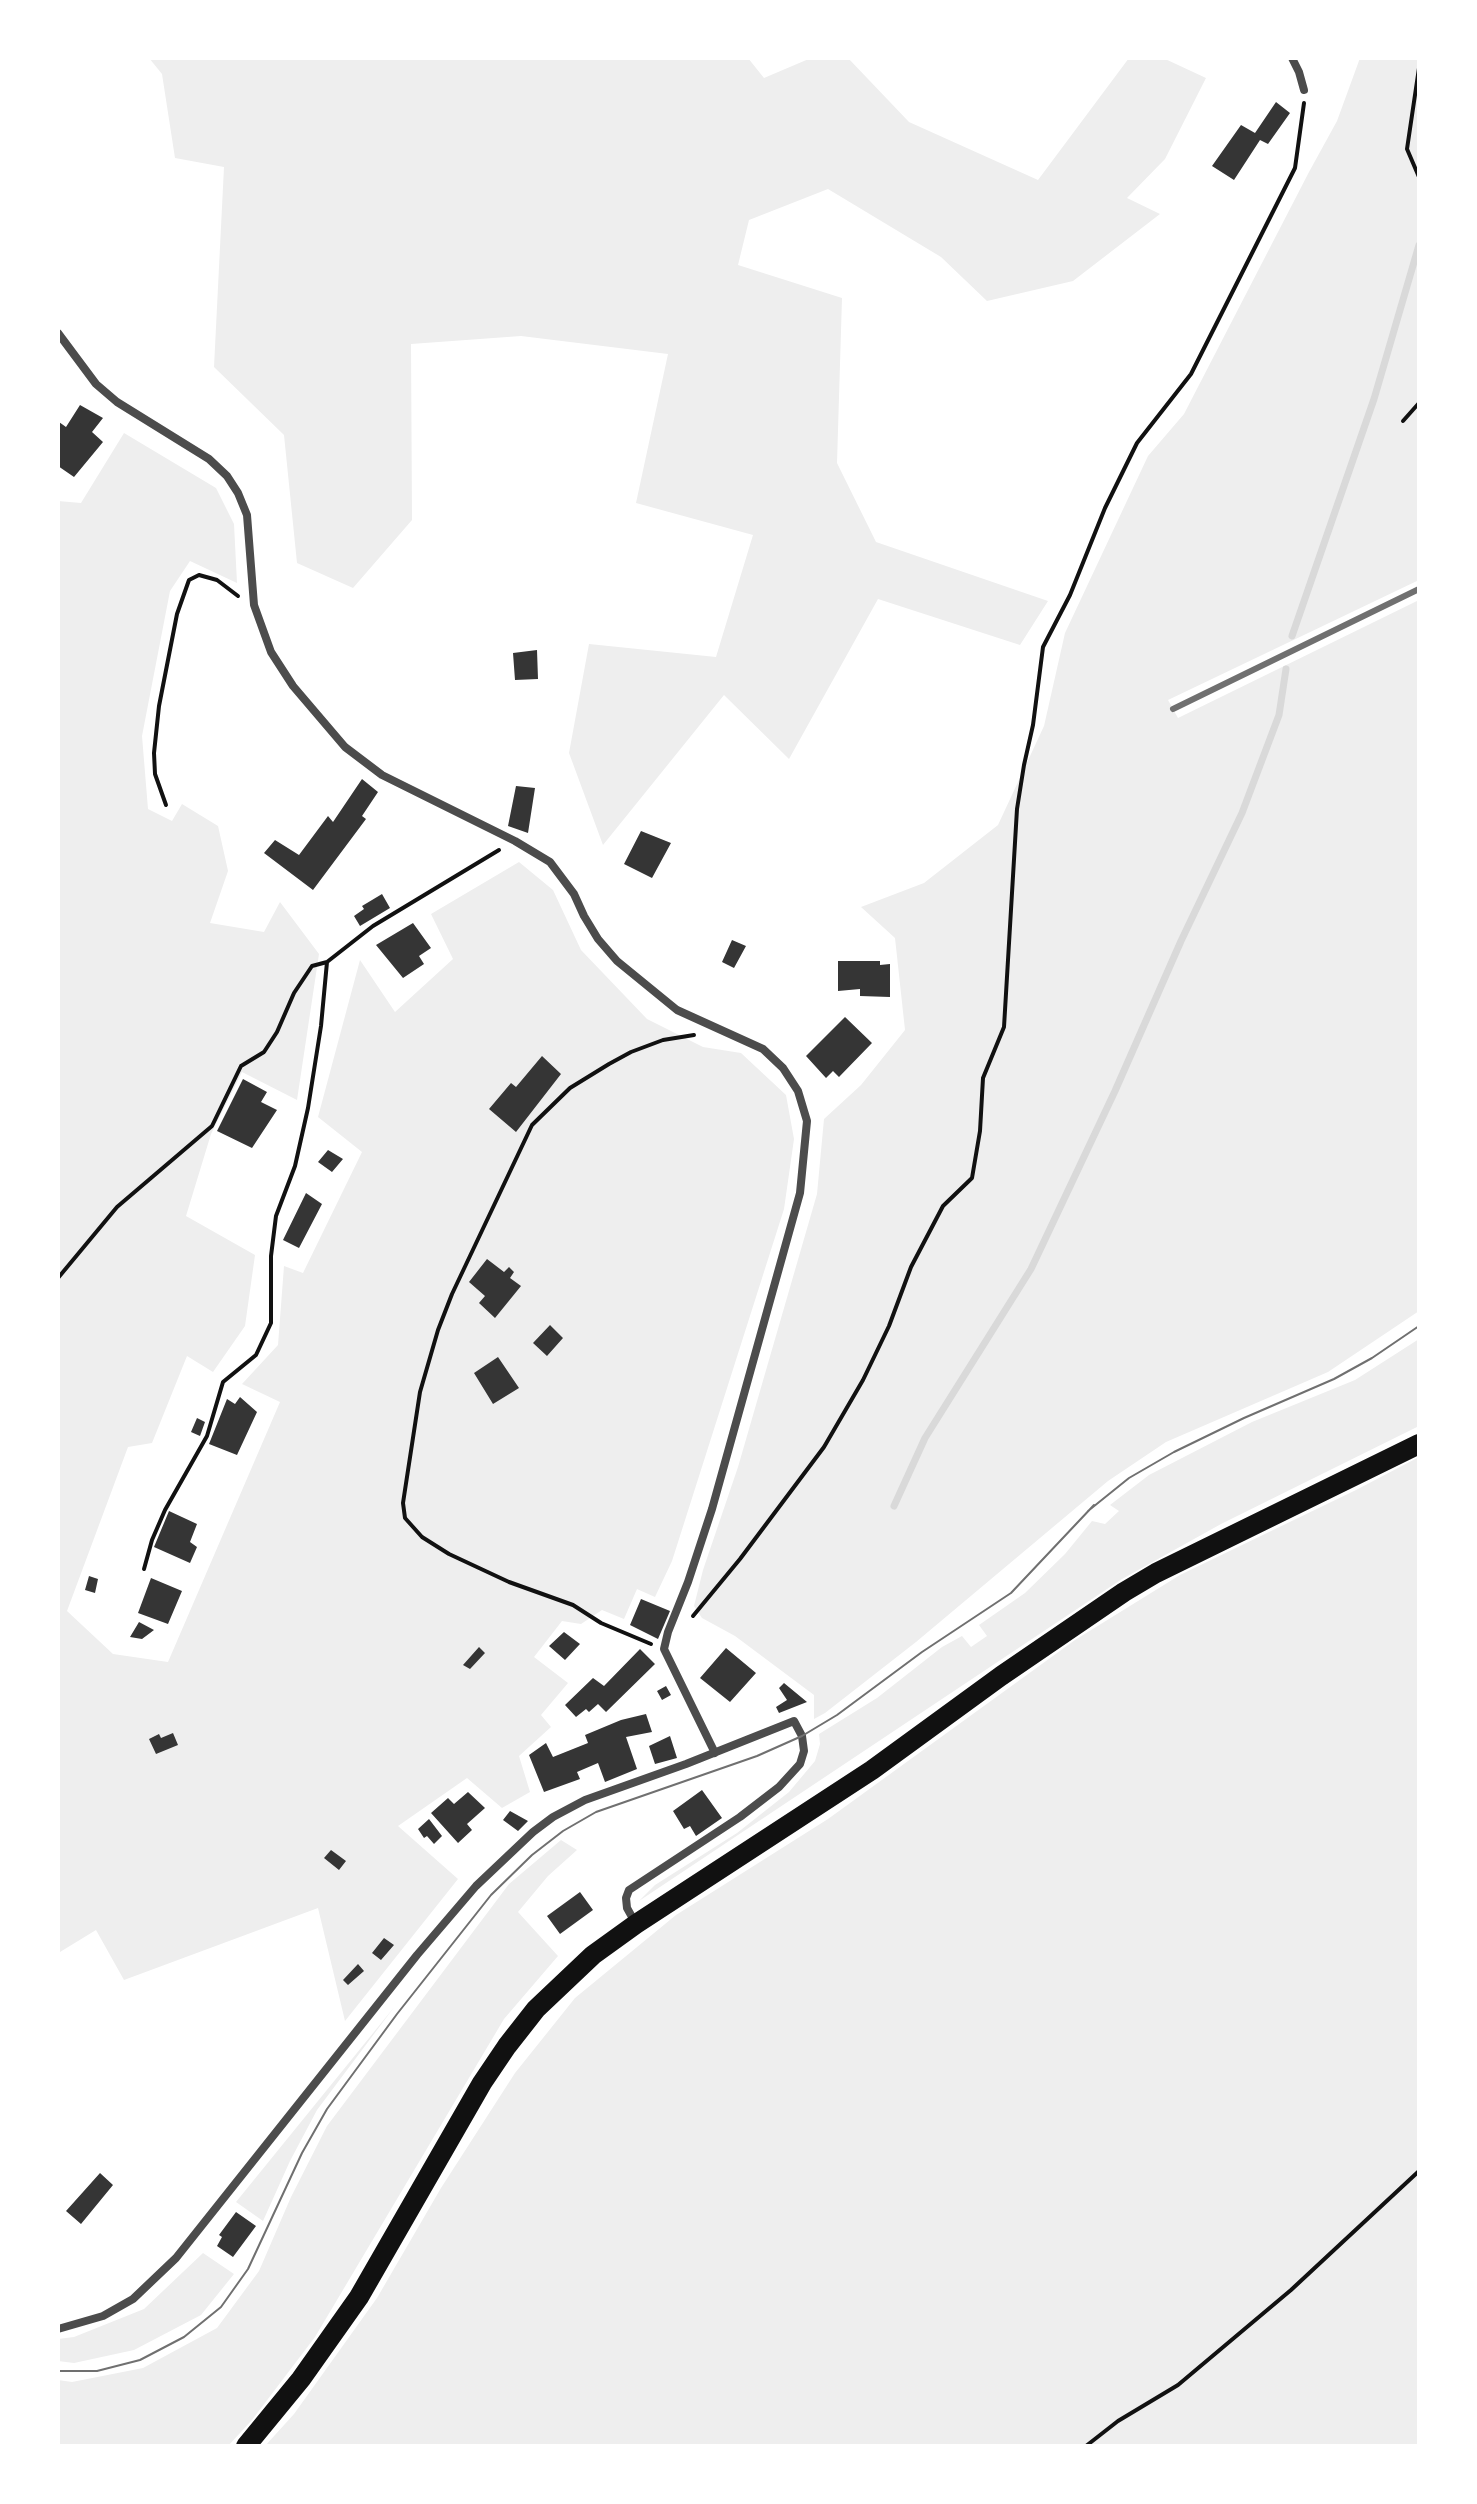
<!DOCTYPE html>
<html>
<head>
<meta charset="utf-8">
<style>
	body { margin:0 }
	#map { position:relative; width:1477px; height:2504px; overflow:hidden; background:#fff; font-family:Lora,serif }
	canvas { display:block }
	.frame { position:absolute; inset:0; border:60px solid #fff; pointer-events:none }
</style>
</head>
<body>
<div id="map">
<canvas width="1477" height="2504"></canvas>
<div class="frame"></div>
</div>
<script>
const context = document.querySelector('canvas').getContext('2d');
context.lineJoin = 'round';
function paint(path, color) { context.fillStyle = color; context.fill(path, 'evenodd'); }
const poly = rows => new Path2D(rows.map(r => 'M' + r).join(''));
function stroke(path, color, width, dash) { context.strokeStyle = color; context.lineWidth = width; context.lineCap = dash ? 'butt' : 'round'; context.setLineDash(dash || []); context.stroke(path); }
paint(poly([
	[149,58,748,58,764,78,811,58,848,58,909,122,1038,180,1129,58,1163,58,1206,78,1165,159,1127,198,1160,214,1073,281,987,301,941,257,828,189,749,220,738,265,842,298,837,463,876,542,1048,601,1020,645,878,599,789,759,724,695,603,845,569,753,589,644,716,657,753,535,636,503,668,354,521,336,411,344,412,520,353,588,297,563,284,435,214,367,224,167,175,158,162,74],
	[1360,58,1419,58,1419,580,1168,700,1178,718,1419,600,1419,1311,1328,1372,1166,1442,1108,1481,916,1642,825,1713,814,1719,814,1695,735,1636,702,1618,694,1606,703,1570,738,1467,817,1194,824,1119,861,1085,905,1030,895,938,861,907,924,883,998,825,1044,726,1065,633,1148,456,1184,414,1309,172,1337,121],
	[124,433,216,488,234,524,237,583,190,561,170,591,142,736,148,809,172,821,182,804,218,826,228,871,210,923,264,932,280,902,319,954,297,1100,242,1072,211,1134,186,1216,255,1255,245,1326,213,1372,187,1356,152,1443,128,1447,67,1611,113,1654,168,1662,280,1402,242,1384,278,1345,284,1266,303,1273,362,1152,318,1117,360,960,395,1012,453,959,431,914,519,862,553,890,581,950,647,1019,703,1047,741,1053,786,1095,794,1139,784,1209,672,1561,655,1597,637,1589,624,1619,602,1610,581,1624,562,1621,534,1657,568,1683,541,1715,551,1727,519,1756,530,1792,502,1808,467,1778,398,1826,458,1879,345,2021,318,1908,124,1980,96,1930,60,1952,58,1956,58,501,81,503],
	[1419,1339,1419,1426,1221,1524,1122,1579,639,1901,655,1885,737,1833,789,1792,815,1761,820,1744,819,1734,877,1698,942,1647,962,1636,971,1647,987,1636,979,1625,1025,1593,1065,1554,1092,1521,1105,1524,1119,1511,1110,1505,1149,1475,1252,1422,1355,1380],
	[1419,1457,1419,2446,265,2446,294,2414,377,2298,441,2188,515,2073,575,1998,676,1915,828,1819,1075,1640,1180,1575,1356,1490],
	[561,1840,577,1850,548,1876,518,1912,558,1956,504,2019,315,2337,252,2420,228,2446,58,2446,58,2380,72,2382,143,2368,217,2328,259,2271,291,2197,327,2126,509,1884],
	[395,2006,317,2110,290,2161,263,2221,236,2202],
	[203,2253,234,2274,201,2315,134,2350,74,2363,58,2361,58,2339,74,2337,144,2309]
]), '#eee');
stroke(poly([
	[1292,636,1374,399,1419,245],
	[894,1506,925,1438,1031,1269,1115,1091,1181,941,1242,813,1279,715,1286,669]
]), '#d9d9d9', 7);
paint(poly([
	[1276,102,1290,113,1268,144,1260,140,1234,180,1212,166,1241,125,1255,133],
	[80,405,103,418,92,432,103,442,74,477,58,466,58,424,59,422,66,427],
	[537,650,538,679,515,680,513,653],
	[362,779,378,792,362,816,366,819,313,890,264,853,275,840,299,855,328,816,333,822],
	[516,786,535,788,528,833,508,826],
	[641,831,671,843,652,878,624,864],
	[382,894,390,908,360,926,354,916,364,909,362,906],
	[413,923,431,948,419,956,424,964,403,978,376,945],
	[732,940,746,946,734,968,722,962],
	[838,961,880,961,880,965,890,964,890,997,860,996,860,989,838,991],
	[845,1017,872,1043,839,1077,833,1071,826,1078,806,1056],
	[542,1056,561,1074,516,1132,489,1109,511,1083,516,1087],
	[243,1079,267,1092,261,1102,277,1110,252,1148,217,1131],
	[328,1150,343,1159,332,1172,318,1162],
	[306,1193,322,1204,299,1248,283,1240],
	[487,1259,504,1272,509,1267,514,1272,510,1278,521,1286,495,1318,479,1303,485,1296,469,1282],
	[550,1325,563,1338,547,1356,533,1343],
	[498,1357,519,1388,493,1404,474,1373],
	[240,1397,257,1412,237,1455,209,1444,227,1399,235,1404],
	[197,1418,205,1422,200,1436,191,1432],
	[169,1511,197,1524,190,1542,197,1547,190,1563,154,1547],
	[89,1576,98,1579,95,1593,85,1590],
	[151,1578,182,1591,168,1624,138,1613],
	[641,1599,670,1611,658,1639,630,1625],
	[139,1622,154,1630,142,1639,130,1637],
	[564,1632,580,1644,565,1660,549,1646],
	[479,1647,485,1653,470,1669,463,1665],
	[726,1648,756,1673,730,1702,700,1678],
	[640,1649,655,1664,606,1712,598,1704,589,1712,586,1709,576,1717,565,1705,593,1678,604,1686],
	[784,1683,807,1702,779,1713,776,1707,787,1700,779,1688],
	[666,1686,671,1695,662,1700,657,1691],
	[646,1714,652,1732,626,1737,637,1769,605,1782,598,1763,577,1772,580,1779,544,1792,529,1755,546,1743,553,1757,588,1743,585,1735,621,1720],
	[173,1733,178,1745,156,1754,149,1739,159,1734,161,1738],
	[670,1736,677,1758,655,1764,649,1746],
	[702,1790,722,1818,696,1836,690,1826,684,1829,673,1811],
	[468,1792,485,1808,467,1824,472,1830,458,1843,431,1813,448,1798,454,1804],
	[510,1811,528,1821,518,1831,503,1820],
	[429,1819,442,1836,434,1844,427,1836,424,1838,418,1829],
	[331,1850,346,1861,339,1870,324,1858],
	[580,1892,593,1910,560,1934,547,1916],
	[384,1938,394,1945,381,1960,372,1953],
	[358,1964,364,1971,348,1985,343,1980],
	[100,2173,113,2185,81,2224,66,2211],
	[236,2212,256,2226,233,2257,217,2246,222,2237,219,2235]
]), '#353535');
stroke(poly([
	[1419,68,1407,149,1419,177],
	[1403,421,1419,403],
	[166,805,155,774,154,753,159,706,177,614,189,580,199,575,217,580,238,596],
	[58,1278,117,1207,212,1126,241,1066,264,1052,277,1032,294,993,312,966,327,962,373,926,499,850],
	[144,1569,152,1540,165,1510,207,1436,223,1382,256,1355,271,1323,271,1256,276,1216,295,1166,308,1108,321,1026,327,962],
	[693,1616,740,1559,824,1447,863,1380,889,1326,911,1267,943,1206,972,1178,980,1131,983,1078,1004,1027,1017,809,1024,765,1033,725,1043,647,1070,595,1105,508,1137,443,1191,374,1295,168,1304,103],
	[651,1644,601,1623,573,1605,509,1582,449,1554,422,1537,405,1518,403,1503,420,1392,438,1330,452,1294,532,1125,570,1088,609,1064,631,1052,663,1040,694,1035],
	[1086,2446,1118,2421,1178,2385,1291,2290,1419,2171]
]), '#111', 4);
stroke(poly([
	[1292,58,1299,72,1304,90],
	[58,333,96,384,117,402,209,459,227,476,238,493,247,515,254,605,271,652,293,686,345,747,382,775,515,841,550,862,574,894,584,916,598,939,617,961,677,1010,763,1049,783,1068,798,1091,807,1121,800,1193,712,1509,688,1582,668,1632,664,1649,715,1753],
	[58,2329,103,2316,133,2299,176,2258,417,1955,476,1886,533,1832,553,1817,585,1800,686,1764,794,1721,802,1736,804,1751,800,1764,779,1787,740,1817,629,1890,626,1898,627,1908,636,1924]
]), '#4c4c4c', 8);
stroke(poly([
	[246,2446,301,2379,359,2297,482,2083,507,2046,536,2009,593,1955,636,1924,872,1770,1001,1676,1124,1592,1156,1573,1419,1444]
]), '#111', 20);
stroke(poly([
	[1088,1511,1129,1478,1174,1452,1244,1418,1334,1379,1372,1358,1419,1326],
	[58,2371,97,2371,140,2360,184,2337,221,2307,248,2269,302,2153,327,2109,397,2014,491,1895,532,1855,563,1831,596,1812,757,1756,802,1736,837,1715,922,1652,1011,1593,1094,1505]
]), '#707070', 2);
stroke(poly([
	[1173,709,1419,589]
]), '#707070', 6);
</script>
</body>
</html>
